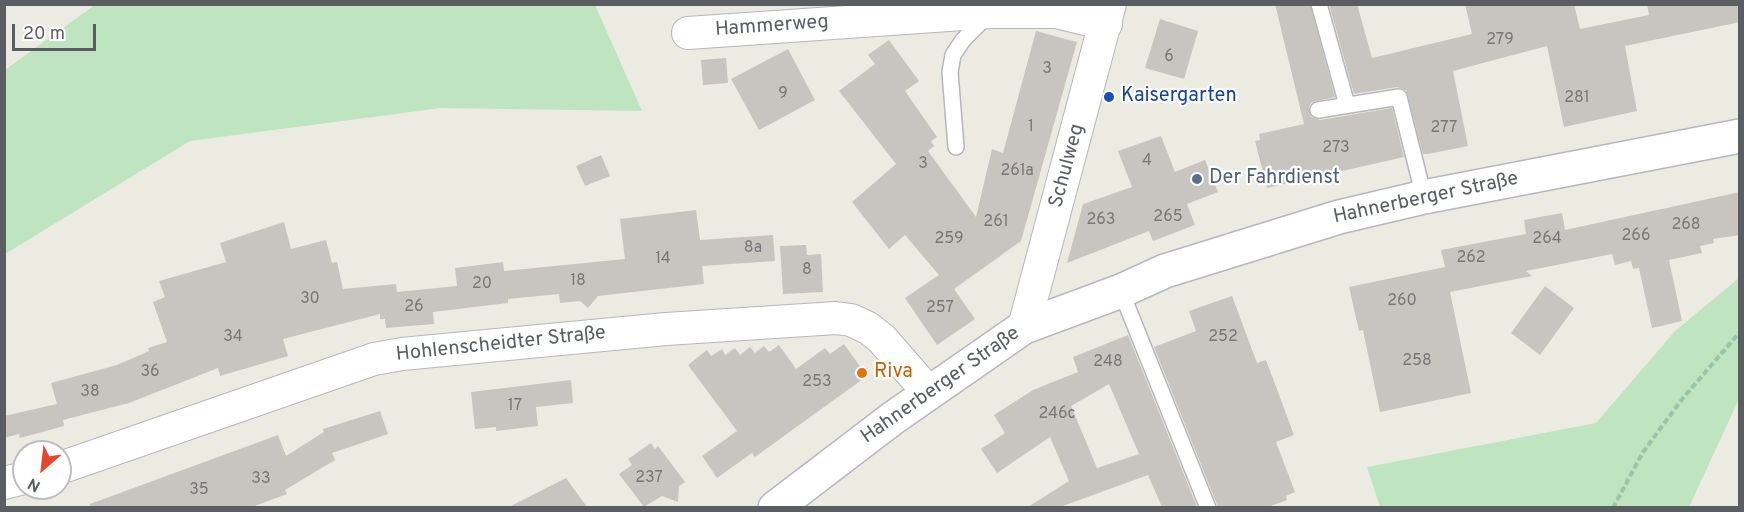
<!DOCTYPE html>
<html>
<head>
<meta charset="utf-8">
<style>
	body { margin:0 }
	#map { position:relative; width:1744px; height:512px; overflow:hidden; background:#ecebe2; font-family:Overpass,sans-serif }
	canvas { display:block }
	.frame { position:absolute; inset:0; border:6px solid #5a5d62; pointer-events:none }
	.north { position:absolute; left:12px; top:440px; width:60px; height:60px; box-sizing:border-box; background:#fff; border:2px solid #bdbec0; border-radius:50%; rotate:208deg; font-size:16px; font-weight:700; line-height:24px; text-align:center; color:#5a5d62 }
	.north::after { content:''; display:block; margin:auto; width:21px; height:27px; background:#e34731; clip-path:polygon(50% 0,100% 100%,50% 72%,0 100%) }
	.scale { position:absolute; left:12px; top:24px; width:84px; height:27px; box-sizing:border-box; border:3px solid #5a5d62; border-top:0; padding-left:8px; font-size:18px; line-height:21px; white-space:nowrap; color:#5a5d62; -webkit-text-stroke:4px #fff; paint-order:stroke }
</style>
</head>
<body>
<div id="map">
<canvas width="1744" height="512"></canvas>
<div class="frame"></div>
<div class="north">N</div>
<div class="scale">20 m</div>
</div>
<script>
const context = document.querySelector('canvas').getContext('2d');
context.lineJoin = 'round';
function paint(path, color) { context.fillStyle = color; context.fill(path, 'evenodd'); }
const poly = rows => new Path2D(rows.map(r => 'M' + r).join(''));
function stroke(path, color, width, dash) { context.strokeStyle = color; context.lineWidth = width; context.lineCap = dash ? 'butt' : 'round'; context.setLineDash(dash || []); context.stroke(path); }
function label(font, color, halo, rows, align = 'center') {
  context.font = font + ' Overpass,sans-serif'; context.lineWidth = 4.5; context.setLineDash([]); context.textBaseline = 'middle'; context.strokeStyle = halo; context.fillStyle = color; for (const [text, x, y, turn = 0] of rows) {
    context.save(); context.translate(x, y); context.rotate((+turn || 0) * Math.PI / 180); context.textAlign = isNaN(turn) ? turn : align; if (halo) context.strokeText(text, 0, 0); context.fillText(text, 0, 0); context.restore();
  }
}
paint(poly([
	[96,4,595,5,642,111,441,108,190,141,5,254,5,70],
	[1739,278,1739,399,1689,507,1380,507,1367,467,1596,423,1675,331]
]), '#bee4c0');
paint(poly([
	[1275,4,1310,4,1335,97,1312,102,1309,107,1311,117,1320,120,1392,108,1404,157,1267,188,1255,141,1260,140,1259,134,1304,124],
	[1329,4,1357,4,1372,58,1472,34,1465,4,1574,4,1580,29,1649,15,1647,4,1740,4,1740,22,1625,46,1637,111,1564,127,1547,46,1453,71,1468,146,1428,154,1423,154,1406,90,1397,87,1354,94],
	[1160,19,1198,31,1184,79,1145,68],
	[1036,31,1077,42,1021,241,954,289,975,319,937,345,905,298,939,275,905,235,889,249,852,202,896,164,839,91,875,64,868,55,889,40,919,81,905,91,937,137,931,141,934,146,928,151,976,217,992,149,1003,153],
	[788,49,815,100,759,130,731,79],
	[726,58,728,83,703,85,701,60],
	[1161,136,1175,172,1205,160,1218,192,1187,204,1195,225,1153,241,1149,231,1067,263,1083,204,1132,187,1118,151],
	[601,155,610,176,585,186,576,166],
	[1740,192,1740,235,1713,239,1714,243,1700,246,1702,253,1669,260,1682,321,1652,328,1639,268,1633,269,1631,261,1615,265,1612,254,1526,271,1532,276,1450,292,1471,393,1380,412,1363,330,1359,331,1349,287,1445,267,1441,250,1526,234,1524,220,1562,213,1565,230],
	[696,210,700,240,773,235,775,261,702,266,704,284,598,296,588,308,580,301,560,303,559,294,508,299,508,303,433,312,434,324,386,328,385,319,380,319,380,314,283,339,288,356,220,376,218,368,129,403,63,420,64,426,20,438,19,434,4,438,4,416,57,404,51,383,117,365,149,351,148,348,167,342,153,302,165,297,159,281,226,262,220,243,284,222,291,249,326,240,332,263,337,262,343,289,396,284,397,292,457,286,455,268,503,262,504,271,625,259,620,219],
	[806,245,807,255,821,254,823,292,783,294,780,246],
	[1545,286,1574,308,1540,355,1511,333],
	[1232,296,1257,363,1266,360,1294,435,1276,442,1295,492,1286,496,1287,500,1268,507,1218,507,1154,347,1196,331,1189,311],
	[1128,335,1197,507,1162,507,1148,475,1060,507,1028,507,1069,481,1050,437,997,473,981,449,1005,433,994,415,1033,390,1078,372,1073,357],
	[1109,384,1139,454,1097,468,1071,406],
	[844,344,867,376,755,457,752,453,717,478,702,456,737,431,688,365,707,350,711,356,722,349,725,355,735,348,740,355,750,347,755,353,764,346,769,352,779,345,796,369,825,348,830,354],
	[571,380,573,403,536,407,538,426,496,431,496,427,475,429,471,392],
	[380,411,388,434,332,453,335,460,285,490,287,494,252,507,90,507,90,504,278,435,286,456,324,432,323,429],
	[651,443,655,449,658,446,685,482,679,486,678,502,662,496,644,507,619,474,632,465,628,459],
	[566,478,587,507,509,507]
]), '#c8c4bf');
const lane = poly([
	[1319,4,1347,105],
	[1318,110,1399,97,1424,197],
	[956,147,950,72,953,55,963,40,987,16],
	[1121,291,1208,508]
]);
const street = poly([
	[688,33,992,12,1056,12,1106,24],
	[1024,327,1110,4],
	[60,468,374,359,402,354,666,329,836,318,851,320,868,328,882,339,929,393],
	[4,483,24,478]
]);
const secondary = poly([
	[775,508,893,418,1024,327,1121,291,1165,271,1339,217,1424,197,1740,136]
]);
stroke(lane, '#b4b7bc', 18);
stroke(street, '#b4b7bc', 34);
stroke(secondary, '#b5b8be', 36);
stroke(poly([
	[1613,508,1643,452,1683,398,1740,332]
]), '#98c4a7', 4, [6, 3]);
stroke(lane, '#fff', 15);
stroke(street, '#fff', 32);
stroke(secondary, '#fff', 33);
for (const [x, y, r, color] of [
	[1109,97,6,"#1a4fb4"],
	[1197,179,6,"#5c6f8a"],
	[862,373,6,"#e8710a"]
]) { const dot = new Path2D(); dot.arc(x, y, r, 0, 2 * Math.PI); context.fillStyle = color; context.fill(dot); stroke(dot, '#fff', 2); }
label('16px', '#767779', null, [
	["279",1500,41],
	["6",1169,58],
	["3",1047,70],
	["9",783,95],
	["281",1577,99],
	["1",1031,128],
	["277",1444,129],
	["273",1336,149],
	["4",1147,162],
	["3",923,165],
	["261a",1017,172],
	["265",1168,218],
	["263",1101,221],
	["261",996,223],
	["268",1686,226],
	["266",1636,237],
	["259",949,240],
	["264",1547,240],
	["8a",753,249],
	["262",1471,259],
	["14",663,260],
	["8",807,271],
	["18",578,282],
	["20",482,285],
	["30",310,300],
	["260",1402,302],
	["26",414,308],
	["257",940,309],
	["34",233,338],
	["252",1223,338],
	["258",1417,362],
	["248",1108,363],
	["36",150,373],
	["253",817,383],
	["38",90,393],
	["17",515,407],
	["246c",1057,415],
	["237",649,479],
	["33",261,480],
	["35",199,491]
]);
label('20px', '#5a5d62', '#fff', [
	["Hammerweg",772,27,-4],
	["Schulweg",1068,166,-75],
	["Hahnerberger Straße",1426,199,-12],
	["Hohlenscheidter Straße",501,345,-6],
	["Hahnerberger Straße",941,386,-35]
]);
label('20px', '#164399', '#fff', [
	["Kaisergarten",1121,97]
], 'left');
label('20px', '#4e5e75', '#fff', [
	["Der Fahrdienst",1209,179]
], 'left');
label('20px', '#c56008', '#fff', [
	["Riva",874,373]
], 'left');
</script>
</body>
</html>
